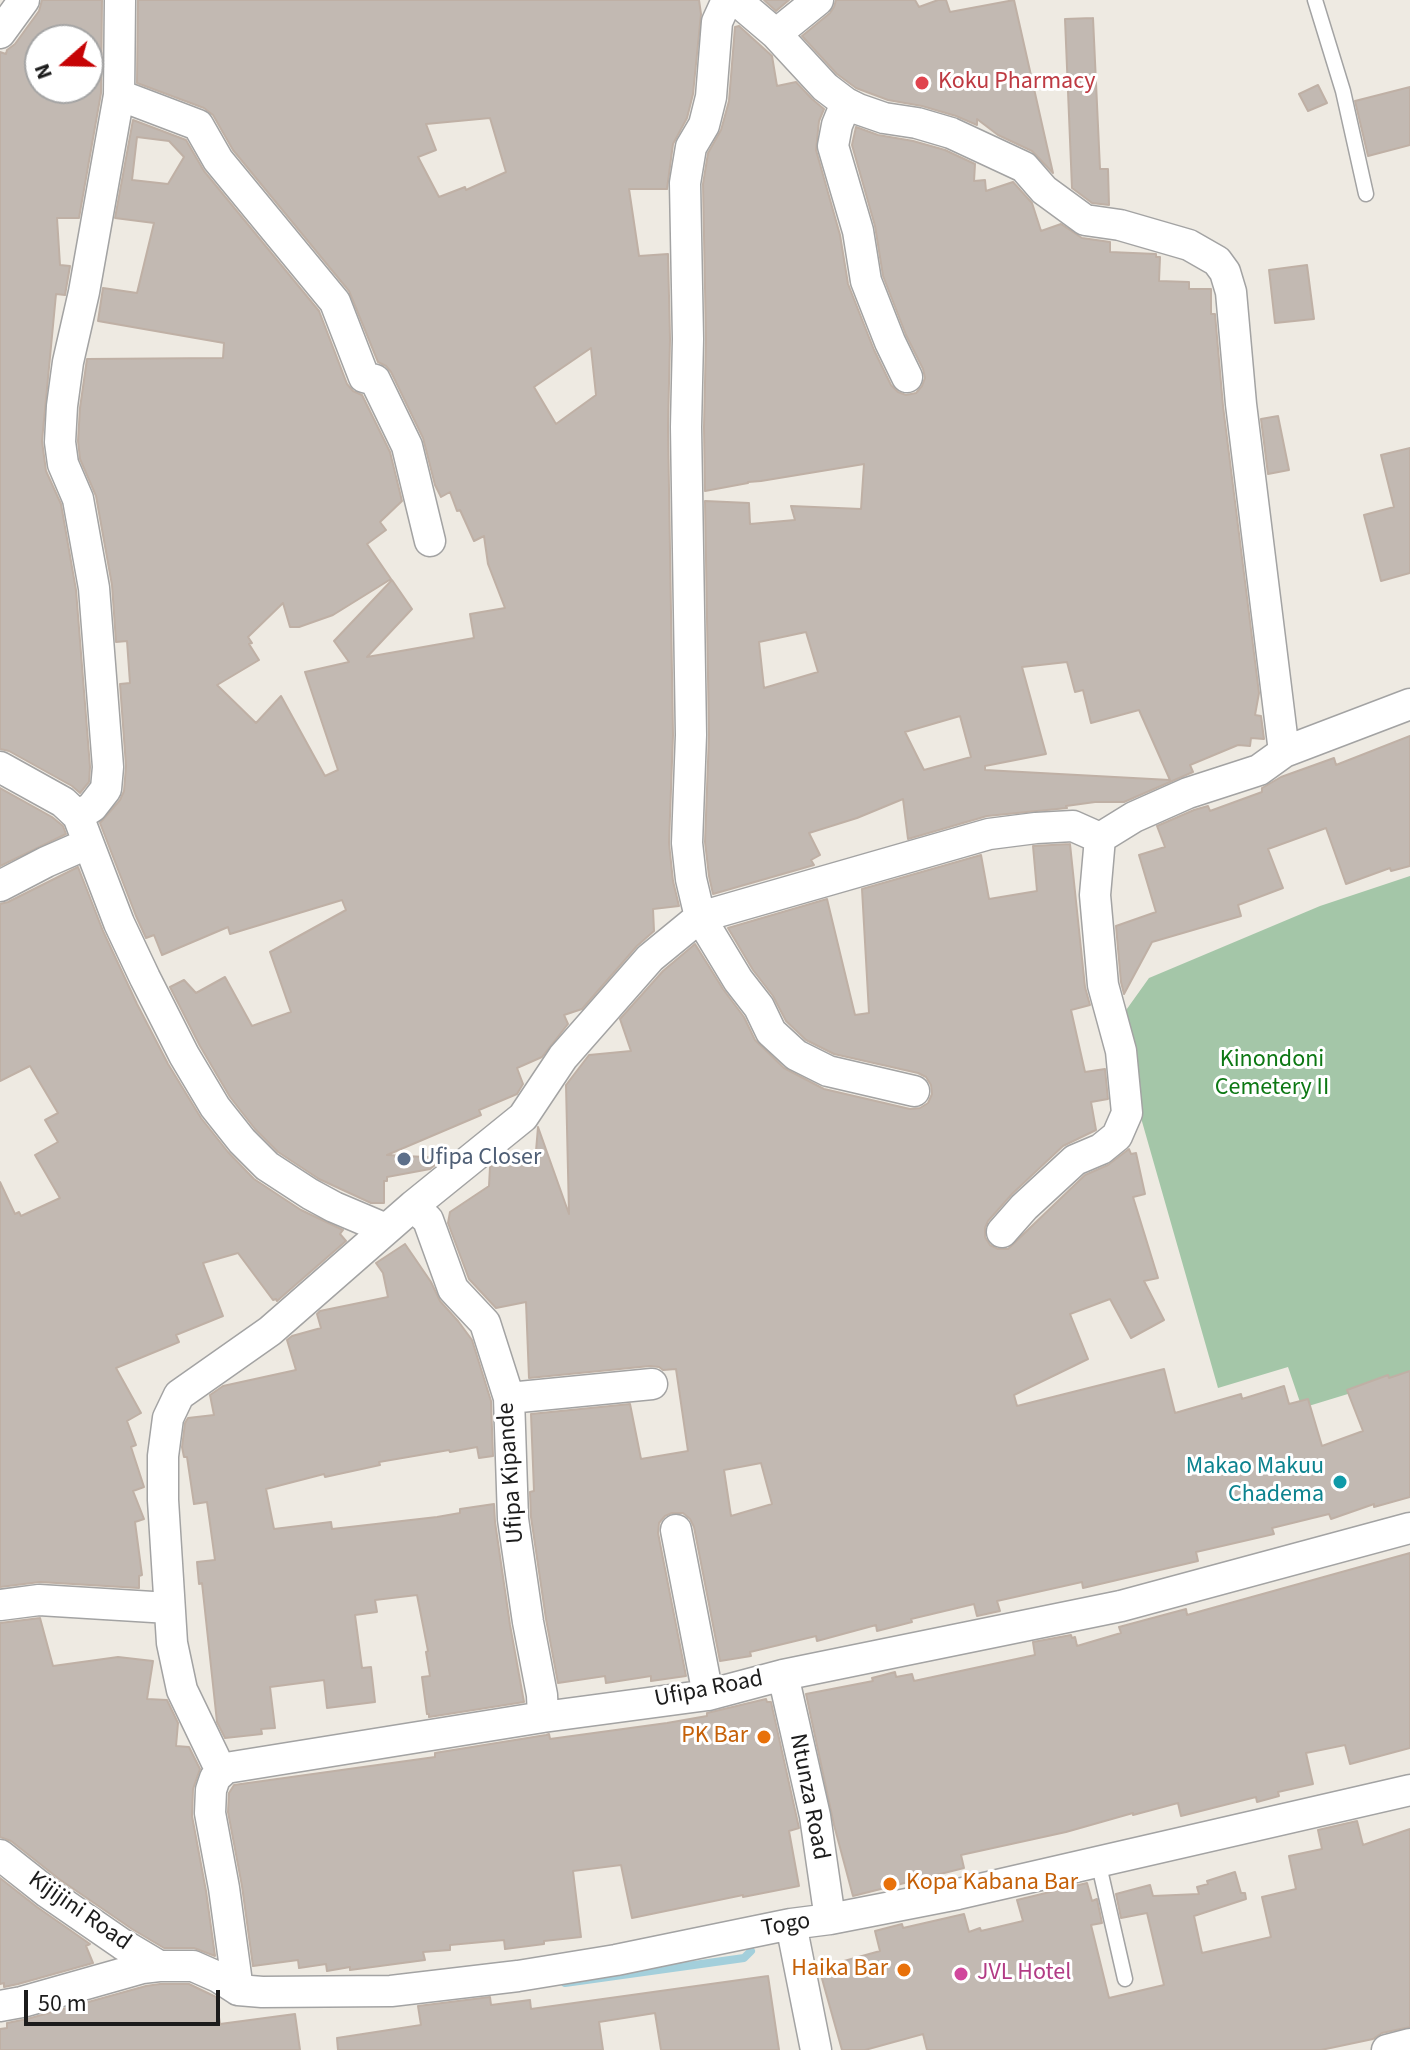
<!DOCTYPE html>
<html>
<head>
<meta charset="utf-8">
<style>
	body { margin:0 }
	#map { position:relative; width:1410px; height:2050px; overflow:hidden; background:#eeeae2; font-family:"Source Sans 3",sans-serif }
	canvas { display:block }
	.north { position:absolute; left:24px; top:24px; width:80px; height:80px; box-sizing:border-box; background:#fff; border:2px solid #a4a4a4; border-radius:50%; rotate:250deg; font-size:22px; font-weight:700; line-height:32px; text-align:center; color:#1c1c1c }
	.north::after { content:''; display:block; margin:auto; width:28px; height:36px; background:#c60305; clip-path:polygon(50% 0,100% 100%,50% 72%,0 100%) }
	.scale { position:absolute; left:24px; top:1990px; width:196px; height:36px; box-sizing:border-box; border:4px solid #1c1c1c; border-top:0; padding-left:10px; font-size:24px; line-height:28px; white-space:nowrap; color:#1c1c1c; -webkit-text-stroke:6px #fff; paint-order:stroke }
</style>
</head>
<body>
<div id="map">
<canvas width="1410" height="2050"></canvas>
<div class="north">N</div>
<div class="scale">50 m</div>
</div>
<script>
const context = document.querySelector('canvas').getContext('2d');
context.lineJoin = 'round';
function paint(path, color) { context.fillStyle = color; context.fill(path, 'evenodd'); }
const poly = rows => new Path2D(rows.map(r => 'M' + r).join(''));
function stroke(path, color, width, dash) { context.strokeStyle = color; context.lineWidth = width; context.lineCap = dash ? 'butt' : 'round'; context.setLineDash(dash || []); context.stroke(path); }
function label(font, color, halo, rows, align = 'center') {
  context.font = font + ' "Source Sans 3",sans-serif'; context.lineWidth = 6; context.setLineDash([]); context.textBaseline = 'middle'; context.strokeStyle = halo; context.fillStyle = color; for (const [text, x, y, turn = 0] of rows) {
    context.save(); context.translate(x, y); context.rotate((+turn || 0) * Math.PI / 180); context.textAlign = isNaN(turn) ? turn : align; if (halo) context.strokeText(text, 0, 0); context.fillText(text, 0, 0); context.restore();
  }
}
paint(poly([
	[1410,876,1410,1375,1302,1408,1288,1367,1218,1388,1141,1118,1124,1013,1149,978,1320,906]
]), '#a4c6a8');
stroke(poly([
	[565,1983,744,1958,751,1951]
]), '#a3cfdb', 8);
const building = poly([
	[42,0,102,0,101,93,79,218,57,218,60,265,70,266,65,295,56,294,42,441,46,471,61,504,76,590,90,767,89,782,80,793,72,786,9,751,0,749,0,52,6,54,7,50,15,44,39,11,42,0],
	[40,40,88,40,88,88,40,88,40,40],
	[138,0,699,0,701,14,693,94,687,118,673,144,667,189,629,189,639,256,668,254,670,339,668,427,673,735,669,843,673,881,679,906,653,909,654,931,637,946,582,1009,564,1015,568,1024,542,1057,517,1068,523,1084,517,1094,479,1110,481,1115,387,1155,444,1158,430,1169,387,1177,387,1181,384,1181,384,1203,371,1203,319,1179,278,1152,255,1129,230,1097,200,1046,170,987,184,980,196,993,225,977,252,1026,291,1012,270,952,346,910,342,900,230,934,228,927,162,955,154,935,146,938,136,916,100,823,120,800,124,791,126,766,120,684,130,683,127,641,116,642,112,585,96,496,80,459,78,441,80,408,87,359,223,358,224,343,98,321,103,288,137,293,154,223,115,218,133,120,186,140,204,171,319,311,347,384,353,391,362,395,390,452,402,501,380,522,386,530,367,544,391,579,333,615,299,627,290,627,283,603,248,637,252,643,249,644,259,660,217,685,256,723,281,696,325,776,338,770,305,672,349,662,334,641,392,580,412,609,367,657,474,638,470,614,505,608,488,564,484,536,474,541,460,510,457,511,450,492,441,497,435,485,423,438,391,372,386,366,378,362,349,291,233,150,213,115,204,108,137,83,138,0],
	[490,118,506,172,466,190,465,187,439,197,418,157,436,150,426,124,490,118],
	[137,137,169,141,184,157,168,184,132,180,137,137],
	[591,348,596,395,556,424,534,387,591,348],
	[764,0,789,0,776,11,764,0],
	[836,0,915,0,919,7,938,0,946,0,950,12,1014,0,1053,173,1032,151,998,135,977,119,977,125,956,116,922,106,888,100,856,88,837,74,802,36,830,13,834,7,836,0],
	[1093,18,1100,169,1108,169,1109,205,1092,203,1072,188,1065,19,1093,18],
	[739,26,772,56,777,86,796,82,812,99,824,109,819,121,816,150,840,235,848,284,874,350,891,385,898,392,906,395,916,393,922,386,925,378,923,369,906,335,883,276,875,226,852,145,856,127,878,135,913,141,945,150,975,164,974,181,985,180,986,191,1013,182,1032,203,1041,231,1061,224,1082,238,1110,242,1110,252,1156,254,1156,257,1160,257,1159,281,1189,282,1189,289,1211,289,1211,314,1215,314,1223,406,1259,693,1255,715,1261,716,1264,739,1251,738,1250,746,1238,745,1190,765,1193,772,1124,802,1095,802,1066,806,1067,808,987,816,908,839,903,799,857,818,809,833,820,855,811,860,814,865,713,894,709,876,705,842,709,735,705,501,749,503,750,524,795,520,791,506,861,509,864,464,761,481,748,482,748,483,705,491,704,427,706,339,703,184,708,153,721,130,729,101,735,27,739,26],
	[806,632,818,672,764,688,759,642,806,632],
	[1067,662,1075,692,1083,690,1091,723,1139,710,1170,780,985,770,985,766,1046,754,1022,667,1067,662],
	[960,716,971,757,924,770,905,732,960,716],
	[1318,85,1327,103,1308,111,1299,94,1318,85],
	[1410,87,1410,145,1368,156,1355,101,1410,87],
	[1307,265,1314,319,1275,323,1269,270,1307,265],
	[1278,416,1289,470,1268,474,1261,419,1278,416],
	[1410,448,1410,573,1381,581,1364,515,1394,507,1381,455,1410,448],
	[1410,736,1410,866,1391,871,1390,868,1346,884,1326,828,1268,849,1283,888,1238,905,1241,916,1152,942,1124,994,1121,982,1116,926,1156,912,1139,855,1165,847,1157,826,1194,810,1208,806,1210,811,1262,792,1262,788,1281,777,1334,758,1336,765,1410,736],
	[0,788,52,817,63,826,66,834,0,866,0,788],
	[1070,844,1085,987,1090,1005,1071,1010,1085,1072,1105,1069,1108,1099,1091,1102,1096,1130,1063,1146,1012,1194,988,1221,985,1228,985,1237,990,1245,998,1249,1008,1249,1085,1175,1108,1165,1129,1149,1131,1154,1136,1153,1145,1194,1133,1197,1158,1278,1144,1281,1164,1320,1131,1338,1110,1299,1070,1314,1088,1359,1014,1395,1017,1406,1164,1369,1175,1413,1241,1394,1242,1399,1284,1386,1289,1404,1308,1399,1322,1446,1363,1431,1347,1390,1388,1375,1389,1378,1410,1371,1410,1497,1374,1507,1374,1504,1331,1519,1329,1514,1272,1528,1274,1534,1196,1552,1198,1561,1083,1588,1082,1582,997,1601,1000,1611,977,1616,974,1604,911,1619,912,1622,877,1631,876,1625,817,1641,816,1636,750,1652,751,1656,720,1661,694,1527,690,1519,683,1513,672,1513,665,1516,659,1523,658,1533,686,1676,651,1681,651,1676,606,1683,605,1676,558,1683,546,1619,531,1517,530,1492,534,1491,531,1414,630,1404,641,1459,688,1451,676,1369,663,1370,659,1367,650,1366,529,1378,526,1302,496,1308,469,1279,448,1223,450,1212,489,1186,490,1167,497,1161,535,1163,538,1127,569,1214,566,1085,589,1055,631,1051,620,1019,663,971,695,944,723,989,744,1017,755,1040,784,1068,824,1089,910,1109,920,1108,928,1103,932,1094,931,1085,926,1077,918,1073,834,1054,806,1040,786,1021,773,996,753,970,728,928,827,899,855,1015,869,1013,862,889,981,855,989,899,1037,891,1033,846,1070,844],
	[761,1463,772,1504,731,1516,724,1470,761,1463],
	[78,867,103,931,137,1004,168,1064,201,1118,228,1152,254,1179,301,1210,343,1230,340,1234,346,1241,277,1301,276,1299,273,1300,238,1253,203,1263,223,1316,176,1335,179,1342,116,1368,141,1413,127,1421,136,1445,131,1447,144,1487,133,1491,144,1519,135,1522,142,1575,139,1576,139,1588,40,1582,0,1587,0,1182,15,1214,19,1212,21,1216,60,1198,35,1155,58,1142,45,1120,58,1113,30,1066,0,1081,0,904,8,902,78,867],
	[405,1244,431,1282,440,1301,458,1321,472,1340,491,1401,493,1456,479,1458,477,1447,450,1452,449,1450,379,1462,380,1465,325,1477,324,1474,266,1489,274,1529,331,1522,332,1529,437,1517,460,1513,460,1509,494,1504,495,1522,510,1625,524,1702,429,1717,429,1714,427,1714,422,1677,430,1676,426,1652,428,1651,417,1595,375,1600,377,1612,355,1615,362,1668,371,1667,375,1702,327,1708,324,1680,270,1687,275,1728,261,1729,262,1734,225,1738,217,1722,202,1583,199,1584,197,1562,215,1560,207,1502,194,1504,187,1457,184,1457,182,1447,185,1423,188,1418,214,1415,210,1395,223,1386,296,1370,287,1340,292,1336,321,1328,317,1314,320,1311,388,1297,383,1273,376,1263,405,1244],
	[1410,1553,1410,1748,1350,1764,1345,1745,1306,1753,1313,1784,1278,1792,1279,1796,1257,1802,1256,1797,1181,1816,1178,1803,1133,1815,1133,1813,1066,1832,961,1855,964,1868,853,1896,834,1825,806,1694,873,1681,872,1678,895,1672,896,1677,912,1674,914,1681,1035,1655,1033,1642,1071,1635,1072,1638,1075,1637,1077,1646,1121,1633,1119,1627,1186,1609,1187,1615,1410,1553],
	[40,1618,53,1666,118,1657,153,1661,147,1699,167,1700,178,1723,176,1746,189,1747,200,1769,193,1789,192,1816,206,1891,215,1956,194,1948,164,1948,132,1929,59,1879,11,1841,0,1837,0,1623,40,1618],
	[766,1699,767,1702,771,1702,799,1828,789,1831,799,1886,743,1897,743,1895,632,1918,621,1865,573,1871,581,1937,544,1941,544,1944,505,1949,504,1940,450,1945,450,1950,423,1952,425,1960,350,1970,350,1967,327,1971,326,1964,299,1968,298,1960,253,1966,242,1886,228,1812,229,1793,234,1785,435,1757,435,1753,546,1735,549,1734,550,1739,667,1723,707,1716,707,1713,766,1699],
	[1357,1821,1363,1845,1410,1829,1410,2027,1382,2033,1373,2039,1321,2050,927,2050,923,2034,865,2050,842,2050,819,1968,880,1951,875,1931,902,1924,903,1928,964,1914,969,1932,980,1928,981,1931,1023,1921,1017,1900,1087,1883,1092,1901,1097,1899,1102,1923,1091,1925,1109,1998,1164,1985,1147,1913,1121,1918,1116,1894,1150,1885,1153,1896,1199,1894,1197,1887,1208,1884,1207,1881,1235,1872,1241,1893,1245,1893,1246,1899,1194,1916,1202,1953,1271,1937,1262,1897,1296,1889,1289,1856,1322,1849,1318,1830,1357,1821],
	[0,1878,37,1907,90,1944,86,1946,93,1963,18,1984,4,1987,4,1983,0,1984,0,1878],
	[768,1976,779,2050,661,2050,655,2013,599,2022,603,2050,338,2050,337,2038,421,2025,418,2006,490,1997,491,2005,530,2000,531,2009,768,1976],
	[160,1984,189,1984,216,1997,220,2024,295,2014,300,2050,0,2050,0,2029,7,2028,7,2023,27,2019,146,1986,160,1984]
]);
paint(building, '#c2b9b2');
stroke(building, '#bfb0a5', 2);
const lane = poly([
	[1315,0,1343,91,1366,194],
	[1098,1861,1125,1979]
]);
const street = poly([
	[727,0,717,22,711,97,704,125,691,147,685,183,688,339,686,427,691,735,687,843,691,879,700,917,738,980,759,1007,771,1032,796,1055,828,1071,914,1091],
	[736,0,776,34,825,87,846,103,858,109,884,118,917,123,951,133,1024,167,1044,190,1085,220,1120,225,1189,245,1217,261,1225,272,1231,292,1241,404,1284,752],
	[0,33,24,0],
	[776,34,818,0],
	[119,95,198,125,218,160,335,302,364,377,375,380,407,446,430,541],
	[846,103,837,125,833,146,858,231,866,281,890,342,907,377],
	[0,767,63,802,78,816,119,923,145,978,184,1055,215,1107,242,1141,267,1166,310,1194,334,1207,386,1229],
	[78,816,92,807,106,789,108,767,94,588,78,499,63,464,60,442,62,406,68,362,84,292,119,95,120,0],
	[0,886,46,862,87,844],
	[413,1206,428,1220,453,1289,485,1323,509,1398,513,1519,528,1622,542,1695,543,1717],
	[1002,1232,1024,1207,1075,1160,1101,1149,1117,1136,1127,1113,1121,1051,1103,985,1095,895,1100,838,1134,817,1188,793,1259,770,1284,752,1410,704],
	[509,1398,652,1384],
	[676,1530,708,1695],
	[0,1605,39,1600,169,1608],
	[783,1675,815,1816,830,1919],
	[221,1771,182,1690,172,1643,163,1500,163,1456,168,1418,179,1395,270,1331,413,1206,523,1117,563,1057,650,958,700,917,989,834,1036,828,1073,826,1100,838],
	[0,1855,48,1893,122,1944,159,1966],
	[791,1924,816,2050],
	[238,1990,224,1888,210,1813,211,1790,215,1778,226,1768,543,1717,708,1695,783,1675,1121,1606,1410,1528],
	[0,2006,22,2002,142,1968,159,1966,193,1966,218,1977,238,1990,262,1992,391,1991,518,1976,616,1960,791,1924,830,1919,958,1894,1410,1790],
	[1387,2050,1410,2044]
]);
stroke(lane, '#a3a3a3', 17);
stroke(street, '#a3a3a3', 33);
stroke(lane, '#fff', 14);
stroke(street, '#fff', 30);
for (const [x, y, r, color] of [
	[922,83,8,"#e0444e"],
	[404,1159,8,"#5c6f8a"],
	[1340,1482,8,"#0f9aa8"],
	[764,1737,8,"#e8710a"],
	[890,1884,8,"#e8710a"],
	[904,1970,8,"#e8710a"],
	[961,1974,8,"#d1479c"]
]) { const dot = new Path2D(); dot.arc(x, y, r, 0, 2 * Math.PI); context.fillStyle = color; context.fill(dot); stroke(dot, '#fff', 3); }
label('24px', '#be3a42', '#fff', [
	["Koku Pharmacy",938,83]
], 'left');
label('24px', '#0d7814', '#fff', [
	["Kinondoni",1272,1061],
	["Cemetery II",1272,1089]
]);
label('24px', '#4e5e75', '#fff', [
	["Ufipa Closer",420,1159]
], 'left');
label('24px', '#0d838f', '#fff', [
	["Makao Makuu",1324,1468],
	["Chadema",1324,1496]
], 'right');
label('24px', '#1c1c1c', '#fff', [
	["Ufipa Kipande",512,1473,-94],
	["Ufipa Road",709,1690,-11],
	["Ntunza Road",808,1797,79],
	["Kijijini Road",79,1912,35],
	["Togo",786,1926,-10]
]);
label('24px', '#c56008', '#fff', [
	["PK Bar",748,1737],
	["Kopa Kabana Bar",906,1884,"left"],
	["Haika Bar",888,1970]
], 'right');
label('24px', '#b23c85', '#fff', [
	["JVL Hotel",977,1974]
], 'left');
</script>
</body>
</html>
